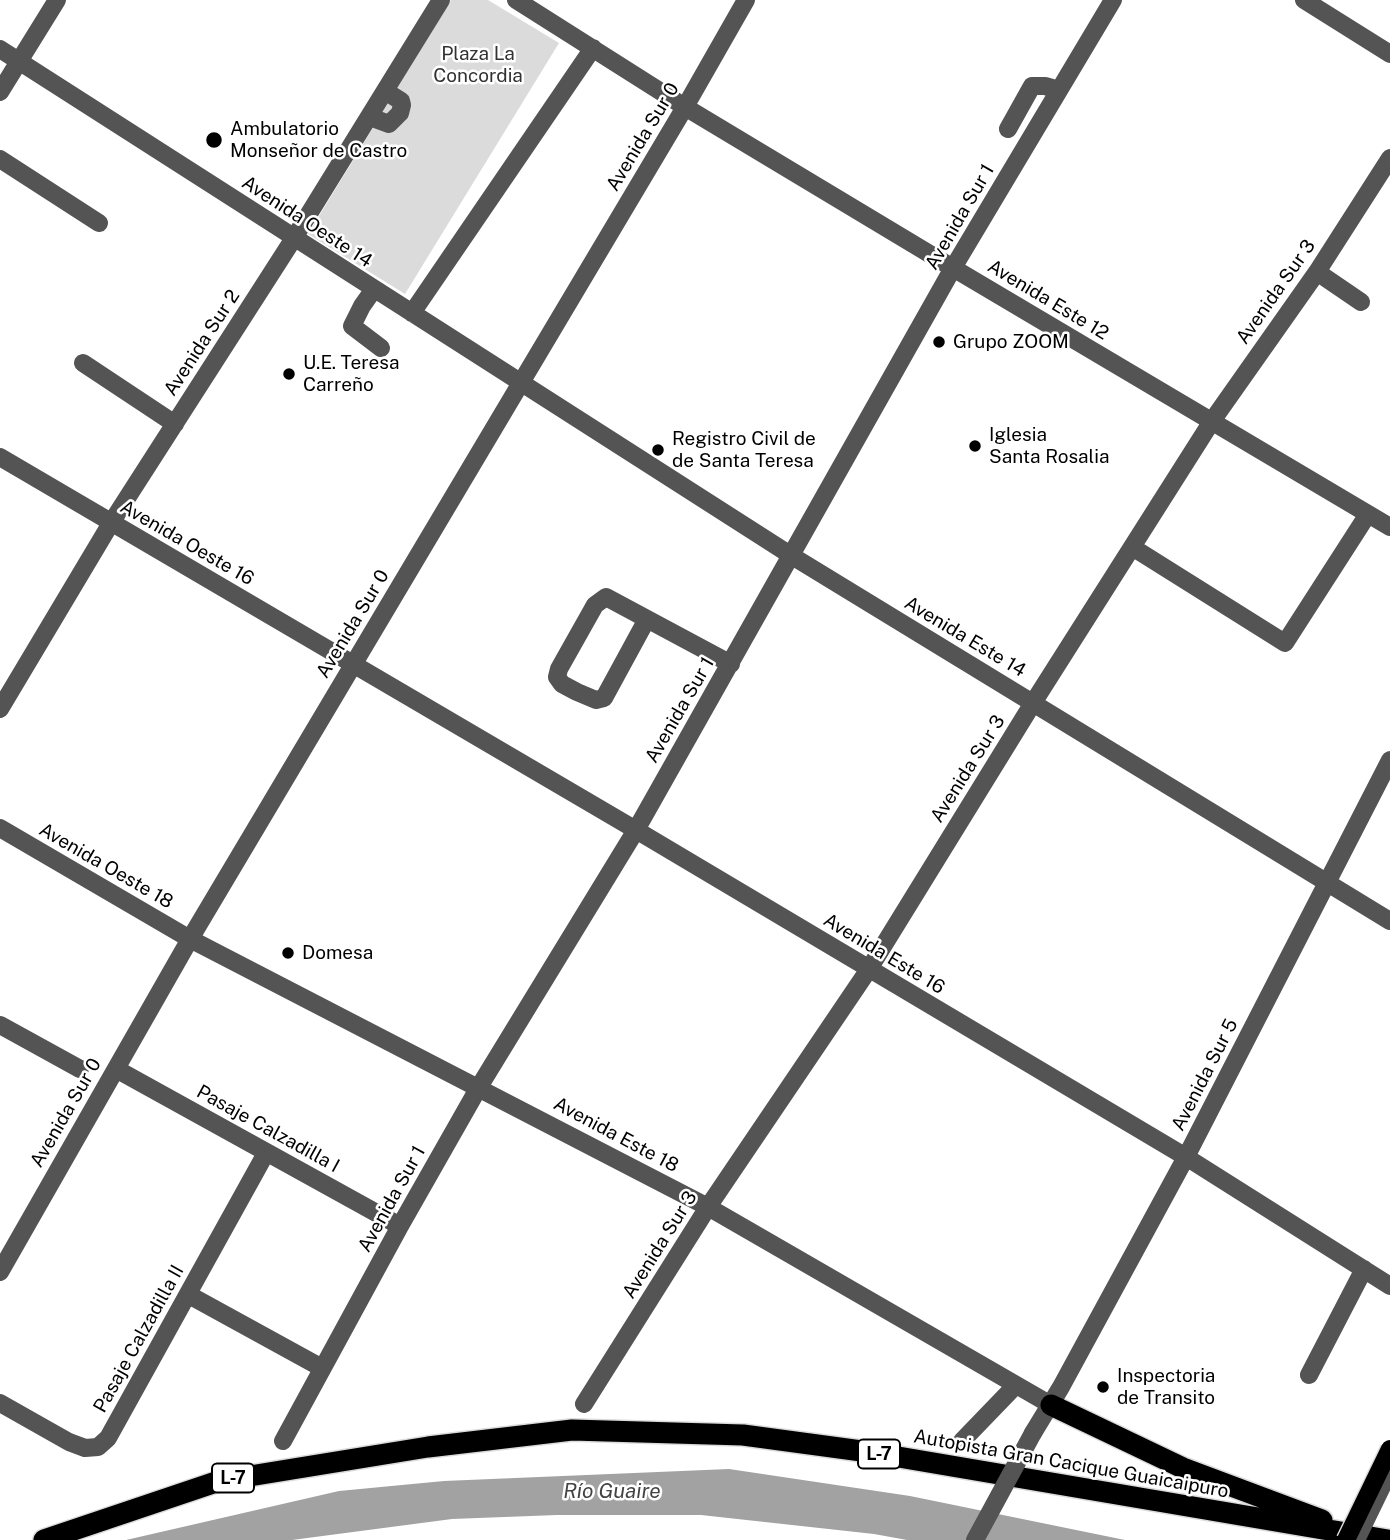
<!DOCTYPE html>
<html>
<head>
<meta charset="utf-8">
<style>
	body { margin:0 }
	canvas { display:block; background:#fff }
</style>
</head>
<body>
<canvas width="1390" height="1540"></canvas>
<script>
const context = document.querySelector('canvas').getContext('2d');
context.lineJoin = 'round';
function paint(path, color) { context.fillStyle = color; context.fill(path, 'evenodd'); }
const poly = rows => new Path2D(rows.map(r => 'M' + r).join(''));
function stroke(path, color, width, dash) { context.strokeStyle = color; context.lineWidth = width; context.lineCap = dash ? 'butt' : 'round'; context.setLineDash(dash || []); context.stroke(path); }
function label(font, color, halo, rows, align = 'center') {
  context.font = font + ' "Public Sans",sans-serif'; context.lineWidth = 5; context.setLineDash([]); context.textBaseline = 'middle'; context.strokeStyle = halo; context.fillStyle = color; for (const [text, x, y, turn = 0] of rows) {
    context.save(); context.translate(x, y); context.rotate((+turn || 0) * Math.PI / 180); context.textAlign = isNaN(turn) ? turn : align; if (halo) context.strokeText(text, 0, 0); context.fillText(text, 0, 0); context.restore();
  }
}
paint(poly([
	[451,0,488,0,559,43,405,294,308,234]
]), '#dbdbdb');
paint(poly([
	[729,1469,910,1496,1125,1540,907,1540,874,1534,701,1515,557,1515,452,1519,292,1540,126,1540,339,1491,444,1481]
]), '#a2a2a2');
const highway = poly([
	[1051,1405,1183,1468,1322,1520],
	[44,1540,219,1481,428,1447,572,1430,743,1435,869,1452,1388,1540]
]);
stroke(highway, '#dbdbdb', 24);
stroke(poly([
	[516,0,685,107,953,268,1390,527],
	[1304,0,1390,54],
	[0,49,792,556,1390,921],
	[0,92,57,0],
	[370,117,389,124,400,113,402,105,401,101,385,91],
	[1008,129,1032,86,1045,86,1059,90],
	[0,159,99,223],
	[1317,272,1361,302],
	[374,289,362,306,352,326,381,348],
	[412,313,593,48],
	[83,363,175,424],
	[0,457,636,830,1186,1157,1390,1286],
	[1132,547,1285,643,1368,514],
	[647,619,604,698,596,700,577,692,562,684,557,677,559,669,595,605,606,597,647,619,731,664],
	[0,709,111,523,294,238,441,0],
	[0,828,190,939,708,1207,1051,1405],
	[0,1025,80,1069],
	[116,1069,400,1226],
	[0,1272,190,939,685,107,746,0],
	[189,1295,322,1368],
	[1309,1375,1364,1269],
	[0,1403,69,1442,85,1448,98,1447,108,1438,266,1153],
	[584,1404,708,1207,869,969,1033,703,1212,421,1317,272,1390,158],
	[1033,1433,1061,1387,1186,1157,1390,760],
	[283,1441,400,1226,479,1087,636,830,953,268,1113,0],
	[962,1441,1016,1385]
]), '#545454', 18);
stroke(highway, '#000', 21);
const majorBridge = poly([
	[1346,1540,1390,1449]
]);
stroke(majorBridge, '#dbdbdb', 21, []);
stroke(poly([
	[975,1540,1033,1433],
	[1356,1540,1390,1470]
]), '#545454', 18);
stroke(majorBridge, '#000', 18);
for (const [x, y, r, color] of [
	[214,140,9,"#000"],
	[939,342,7,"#000"],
	[289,374,7,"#000"],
	[975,446,7,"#000"],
	[658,450,7,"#000"],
	[288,953,7,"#000"],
	[1103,1387,7,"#000"]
]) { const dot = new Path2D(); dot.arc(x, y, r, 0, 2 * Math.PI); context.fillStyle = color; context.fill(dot); stroke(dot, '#fff', 2.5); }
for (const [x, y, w] of [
	[879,1454,42],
	[233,1478,42]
]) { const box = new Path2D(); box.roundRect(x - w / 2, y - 14.5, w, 29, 5); context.fillStyle = '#fff'; context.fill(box); stroke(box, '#000', 2); }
label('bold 18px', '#000', null, [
	["L-7",879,1454],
	["L-7",233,1478]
]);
label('19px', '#323232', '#fff', [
	["Plaza La",478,54],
	["Concordia",478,76]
]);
label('19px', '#000', '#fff', [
	["Ambulatorio",230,129],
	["Monseñor de Castro",230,151],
	["Grupo ZOOM",953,342],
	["U.E. Teresa",303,363],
	["Carreño",303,385],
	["Iglesia",989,435],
	["Santa Rosalia",989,457],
	["Registro Civil de",672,439],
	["de Santa Teresa",672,461],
	["Domesa",302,953],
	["Inspectoria",1117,1376],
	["de Transito",1117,1398]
], 'left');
label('19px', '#000', '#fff', [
	["Avenida Sur 0",643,137,-59],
	["Avenida Sur 1",960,217,-60],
	["Avenida Oeste 14",307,222,33],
	["Avenida Sur 3",1276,292,-55],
	["Avenida Este 12",1048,300,31],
	["Avenida Sur 2",202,343,-57],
	["Avenida Oeste 16",187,543,30],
	["Avenida Sur 0",353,624,-59],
	["Avenida Este 14",965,637,31],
	["Avenida Sur 1",680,710,-60],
	["Avenida Sur 3",968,769,-58],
	["Avenida Oeste 18",106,866,30],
	["Avenida Este 16",884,954,31],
	["Avenida Sur 5",1205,1075,-63],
	["Avenida Sur 0",66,1113,-60],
	["Pasaje Calzadilla I",268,1129,29],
	["Avenida Este 18",616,1135,28],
	["Avenida Sur 1",392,1199,-61],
	["Avenida Sur 3",660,1245,-58],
	["Pasaje Calzadilla II",139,1339,-61],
	["Autopista Gran Cacique Guaicaipuro",1071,1464,10]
]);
label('italic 21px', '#434343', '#fff', [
	["Río Guaire",612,1492]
]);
</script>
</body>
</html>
